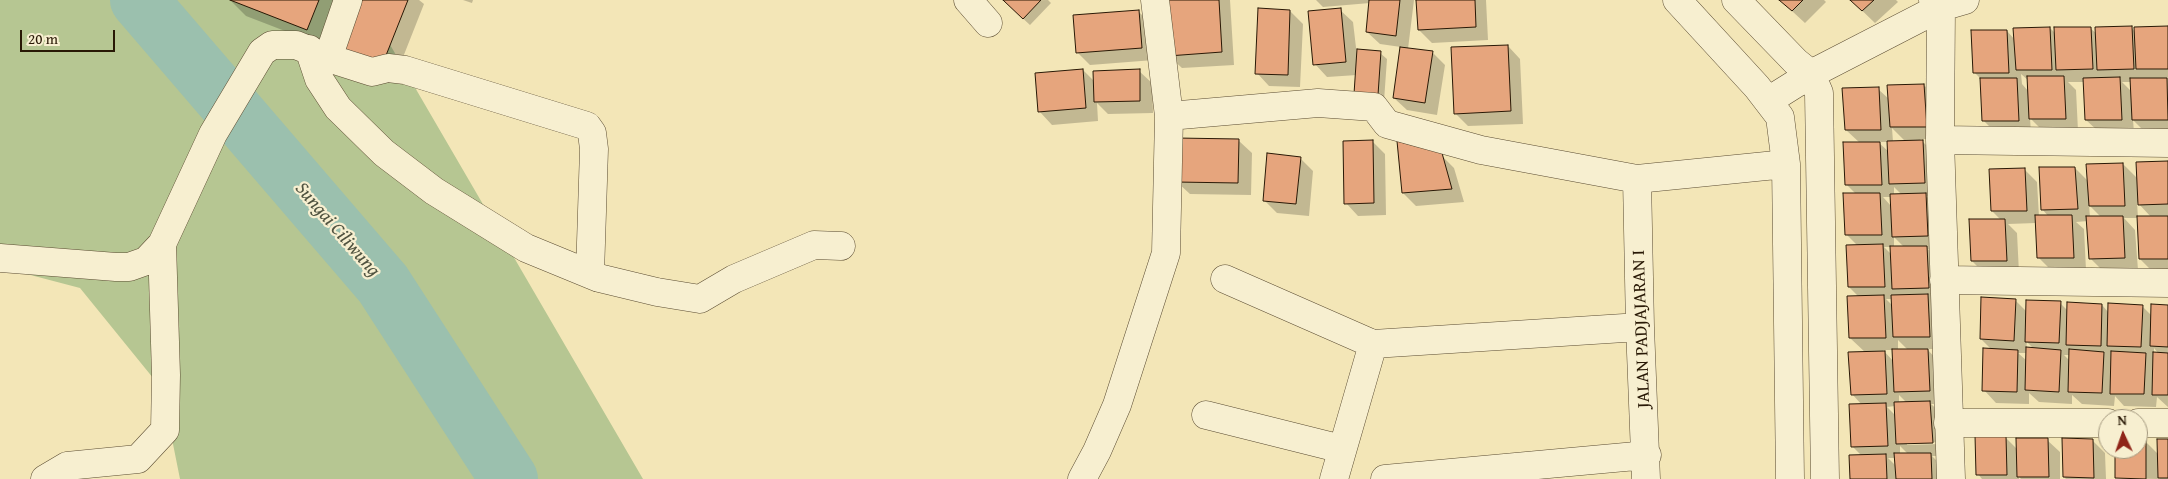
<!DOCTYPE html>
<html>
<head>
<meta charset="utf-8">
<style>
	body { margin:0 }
	#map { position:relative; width:2168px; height:479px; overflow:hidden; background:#f3e6b7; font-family:"Gentium Book Plus",serif }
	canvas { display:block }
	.north { position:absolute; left:2098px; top:409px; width:50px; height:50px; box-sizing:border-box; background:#f7efd0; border:1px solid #a4997f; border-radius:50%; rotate:357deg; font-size:14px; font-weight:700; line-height:20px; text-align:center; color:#281805 }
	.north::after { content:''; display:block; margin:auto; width:18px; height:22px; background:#8f2418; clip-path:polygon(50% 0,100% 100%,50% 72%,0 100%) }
	.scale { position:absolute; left:20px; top:30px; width:95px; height:22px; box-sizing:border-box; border:2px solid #281805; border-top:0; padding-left:6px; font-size:15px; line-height:18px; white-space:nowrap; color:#281805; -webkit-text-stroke:4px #f7efd0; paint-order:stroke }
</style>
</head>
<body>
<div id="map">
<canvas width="2168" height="479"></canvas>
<div class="north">N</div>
<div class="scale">20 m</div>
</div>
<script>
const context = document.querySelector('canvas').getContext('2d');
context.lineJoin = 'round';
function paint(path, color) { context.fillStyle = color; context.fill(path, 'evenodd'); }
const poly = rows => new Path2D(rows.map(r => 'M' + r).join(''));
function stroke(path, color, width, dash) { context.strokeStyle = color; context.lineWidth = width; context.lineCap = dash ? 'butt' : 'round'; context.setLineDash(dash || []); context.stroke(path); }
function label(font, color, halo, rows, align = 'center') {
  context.font = font + ' "Gentium Book Plus",serif'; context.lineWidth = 4.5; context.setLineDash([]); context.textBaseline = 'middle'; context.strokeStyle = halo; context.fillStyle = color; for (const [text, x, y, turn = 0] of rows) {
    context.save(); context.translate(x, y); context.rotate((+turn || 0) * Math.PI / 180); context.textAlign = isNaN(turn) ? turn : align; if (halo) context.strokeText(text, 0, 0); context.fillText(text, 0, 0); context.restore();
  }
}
paint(poly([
	[0,0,364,0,643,479,180,479,162,389,80,288,0,267]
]), '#b6c692');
paint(poly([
	[230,0,342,0,324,46,246,16],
	[363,0,419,0,424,4,394,80],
	[463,0,473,0,472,3],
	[1048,0,1051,3,1030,25,1004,1],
	[1165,0,1230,0,1234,65,1182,68,1169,56],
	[1316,0,1414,0,1408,49,1432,52,1445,65,1437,115,1407,110,1394,98,1401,47,1380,44,1367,32,1370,3,1323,7],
	[1417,0,1486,0,1488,40,1432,43,1419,30],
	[1780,0,1824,0,1826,2,1805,23],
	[1851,0,1896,0,1898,2,1875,23],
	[1340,10,1353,22,1357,56,1380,53,1387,59,1384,101,1357,75,1327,77,1315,64],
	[1138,11,1151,24,1154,60,1090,65,1078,53],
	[1290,11,1303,24,1300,87,1269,86,1257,73],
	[2131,27,2135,32,2168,28,2168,132,2146,133,2133,120,2134,132,2099,132,2086,120,2084,82,2068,82,2076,90,2078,131,2043,131,2030,118,2031,133,1996,133,1983,120,1981,79,1974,72,2007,31,2015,40,2050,28,2056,34,2090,28,2097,34],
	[2021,74,2029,81,2029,92,2022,84],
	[2122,82,2132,82,2132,92],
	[1508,46,1520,59,1523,124,1468,126,1455,113],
	[1083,70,1095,82,1139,71,1152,83,1153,113,1108,114,1097,103,1098,121,1052,125,1040,112,1037,74],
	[1924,85,1936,98,1939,139,1920,139,1935,154,1937,196,1926,196,1938,207,1940,249,1928,249,1939,260,1942,349,1927,349,1940,363,1943,404,1931,404,1943,415,1945,456,1932,456,1943,467,1944,479,1851,479,1862,456,1852,446,1862,405,1852,394,1866,353,1850,338,1859,297,1849,287,1858,246,1847,235,1856,194,1847,185,1860,143,1846,130,1878,89,1890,100],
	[1892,128,1906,142,1893,142],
	[1878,142,1888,142,1889,152],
	[1894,187,1902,195,1894,195],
	[1883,197,1891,197,1891,206],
	[1894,237,1904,247,1894,247],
	[1884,247,1891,247,1892,255],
	[1886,299,1893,299,1893,306],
	[1898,340,1908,350,1898,350],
	[1883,350,1893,350,1894,362],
	[1899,395,1907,403,1899,403],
	[1895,406,1895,415,1887,407],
	[1939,442,1939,444,1907,445,1907,443],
	[1900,446,1908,454,1900,455],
	[1888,458,1896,458,1896,466],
	[1239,141,1252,153,1251,195,1190,194,1177,182],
	[1372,141,1385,154,1386,215,1358,216,1346,203],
	[1441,155,1454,168,1464,202,1416,206,1403,193],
	[1300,158,1313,171,1309,216,1277,213,1264,200],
	[2168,163,2168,271,2153,272,2140,259,2138,218,2124,218,2135,230,2138,270,2103,271,2090,258,2088,221,2076,222,2084,229,2086,270,2051,270,2038,257,2036,223,2008,224,2017,233,2019,273,1985,274,1972,261,2001,220,1992,211,2024,169,2037,182,2039,217,2049,217,2042,209,2075,168,2088,181,2123,164,2138,179],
	[2137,202,2152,218,2138,218],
	[2089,205,2101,217,2090,217],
	[2015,300,2027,312,2060,303,2068,311,2102,305,2109,313,2142,306,2152,316,2168,306,2168,407,2157,397,2156,407,2124,406,2115,396,2114,406,2082,404,2072,395,2072,404,2039,402,2029,393,2029,404,1996,403,1984,390,1992,350,1981,339],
	[2027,342,2034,349,2026,349],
	[2154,348,2159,354,2154,353],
	[2018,353,2027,353,2027,361],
	[2064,355,2070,355,2070,361],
	[2006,438,2018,450,2047,440,2060,452,2060,479,2021,479,2019,477,2019,479,1982,479,1978,474],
	[2092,440,2105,453,2106,479,2066,479,2064,477],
	[2168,440,2168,479,2160,479,2158,477,2158,479,2116,478,2116,449,2138,449,2138,441,2145,441,2158,454]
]), '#0003');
stroke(poly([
	[139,0,383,284,509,479]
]), '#9bc0ae', 58);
const building = poly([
	[230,0,319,0,307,30,230,0],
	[362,0,408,0,381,68,341,53,362,0],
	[1003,0,1041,0,1023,19,1003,0],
	[1164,0,1219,0,1222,52,1168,56,1164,0],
	[1369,0,1400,0,1396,36,1366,32,1369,0],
	[1416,0,1475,0,1476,27,1418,30,1416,0],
	[1779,0,1803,0,1792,11,1779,0],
	[1850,0,1874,0,1862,11,1850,0],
	[1258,8,1290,10,1288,75,1255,74,1258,8],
	[1341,8,1346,62,1313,65,1308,11,1341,8],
	[1139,10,1142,48,1076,53,1073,15,1139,10],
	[2132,26,2134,69,2097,70,2095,27,2132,26],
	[2168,26,2168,69,2136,69,2134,27,2168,26],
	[2050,27,2052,70,2016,70,2013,28,2050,27],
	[2054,27,2091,27,2093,69,2056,70,2054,27],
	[1971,30,2007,30,2009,73,1973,73,1971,30],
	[1508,45,1511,111,1454,114,1451,47,1508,45],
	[1400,47,1433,51,1425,103,1393,98,1400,47],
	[1357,49,1381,51,1378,95,1354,94,1357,49],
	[1083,69,1086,108,1038,112,1035,73,1083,69],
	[1140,69,1140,101,1094,102,1093,71,1140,69],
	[2027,76,2064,76,2066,119,2029,119,2027,76],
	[2120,77,2122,120,2085,120,2083,78,2120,77],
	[1980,78,2017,78,2019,121,1982,121,1980,78],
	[2130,78,2167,78,2168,120,2132,120,2130,78],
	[1924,84,1927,127,1890,127,1887,85,1924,84],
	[1879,87,1881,130,1845,130,1842,88,1879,87],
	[1176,138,1239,139,1238,183,1176,182,1176,138],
	[1373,140,1374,203,1344,204,1343,141,1373,140],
	[1923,140,1925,183,1889,184,1887,141,1923,140],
	[1397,141,1442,153,1452,189,1402,193,1397,141],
	[1843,142,1880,142,1882,185,1845,185,1843,142],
	[1267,153,1301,157,1296,204,1263,201,1267,153],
	[2168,161,2168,204,2138,205,2136,162,2168,161],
	[2123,163,2125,206,2089,206,2086,164,2123,163],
	[2039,167,2075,167,2078,209,2041,210,2039,167],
	[2025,168,2027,211,1991,211,1989,169,2025,168],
	[1843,193,1880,193,1882,235,1845,235,1843,193],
	[1926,193,1928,236,1892,237,1890,194,1926,193],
	[2035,215,2072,215,2074,258,2037,258,2035,215],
	[2086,216,2123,216,2125,258,2089,259,2086,216],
	[2137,216,2168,216,2168,259,2139,259,2137,216],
	[1969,219,2005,219,2007,261,1971,261,1969,219],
	[1883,244,1885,287,1848,287,1846,245,1883,244],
	[1890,246,1927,246,1929,288,1892,289,1890,246],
	[1928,294,1930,337,1893,337,1891,295,1928,294],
	[1884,295,1886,338,1849,338,1847,296,1884,295],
	[1981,297,2016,299,2014,341,1980,339,1981,297],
	[2026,300,2061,301,2059,343,2025,342,2026,300],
	[2067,302,2102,304,2101,346,2066,345,2067,302],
	[2108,303,2143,305,2141,347,2107,346,2108,303],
	[2151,304,2168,305,2168,347,2150,346,2151,304],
	[2026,347,2061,350,2059,392,2025,390,2026,347],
	[1983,348,2018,350,2017,392,1982,391,1983,348],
	[1892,349,1928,349,1930,391,1894,392,1892,349],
	[2069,349,2104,352,2102,393,2068,392,2069,349],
	[1885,351,1887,394,1851,395,1848,352,1885,351],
	[2111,351,2146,353,2144,394,2110,394,2111,351],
	[2153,352,2168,353,2168,395,2152,395,2153,352],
	[1930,401,1933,443,1896,444,1894,402,1930,401],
	[1886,403,1888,446,1851,447,1849,404,1886,403],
	[1975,435,2006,436,2007,475,1976,475,1975,435],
	[2016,438,2048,438,2049,477,2017,477,2016,438],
	[2062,438,2093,439,2094,478,2063,477,2062,438],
	[2157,439,2168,439,2168,478,2158,478,2157,439],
	[2138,440,2146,440,2146,479,2115,478,2115,449,2138,449,2138,440],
	[1894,453,1931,453,1932,479,1896,479,1894,453],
	[1886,454,1887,479,1850,479,1849,455,1886,454]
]);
paint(building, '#e6a57d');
stroke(building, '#281805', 1);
const minor = poly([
	[968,0,988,23],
	[1155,0,1169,116,1318,103,1374,107,1387,124,1481,150,1637,179,1786,164],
	[1677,0,1757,87,1780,117,1786,164,1790,479],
	[1736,0,1796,62,1811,74,1819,93,1825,479],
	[1933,0,1941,7,1940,140,1951,479],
	[309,49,319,79,338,108,384,153,434,191,526,248,599,278,657,292,700,299,734,279,814,245,841,246],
	[328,58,372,72,388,68,405,70,587,126,592,133,594,149,590,274],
	[1768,101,1811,74,1941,7,1965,0],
	[1940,140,2168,143],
	[1637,179,1640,327,1646,479],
	[0,258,116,267,129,267,146,261,162,244,213,134,262,52,272,45,296,45,328,58,348,0],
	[1225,279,1373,344,1640,327],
	[1944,280,2168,283],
	[1206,415,1342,449],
	[1948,423,2108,423],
	[2138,423,2168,423],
	[45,479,67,466,138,459,165,430,166,375,162,244],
	[1082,479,1097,451,1117,405,1166,253,1169,116],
	[1334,479,1373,344],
	[1385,479,1647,455]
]);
stroke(minor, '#5b4c32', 29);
stroke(minor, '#f7efd0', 28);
label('18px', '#281805', '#f7efd0', [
	["JALAN PADJAJARAN I",1642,329,-92]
]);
label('italic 19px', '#505340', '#f7efd0', [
	["Sungai Ciliwung",337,230,49]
]);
</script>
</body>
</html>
